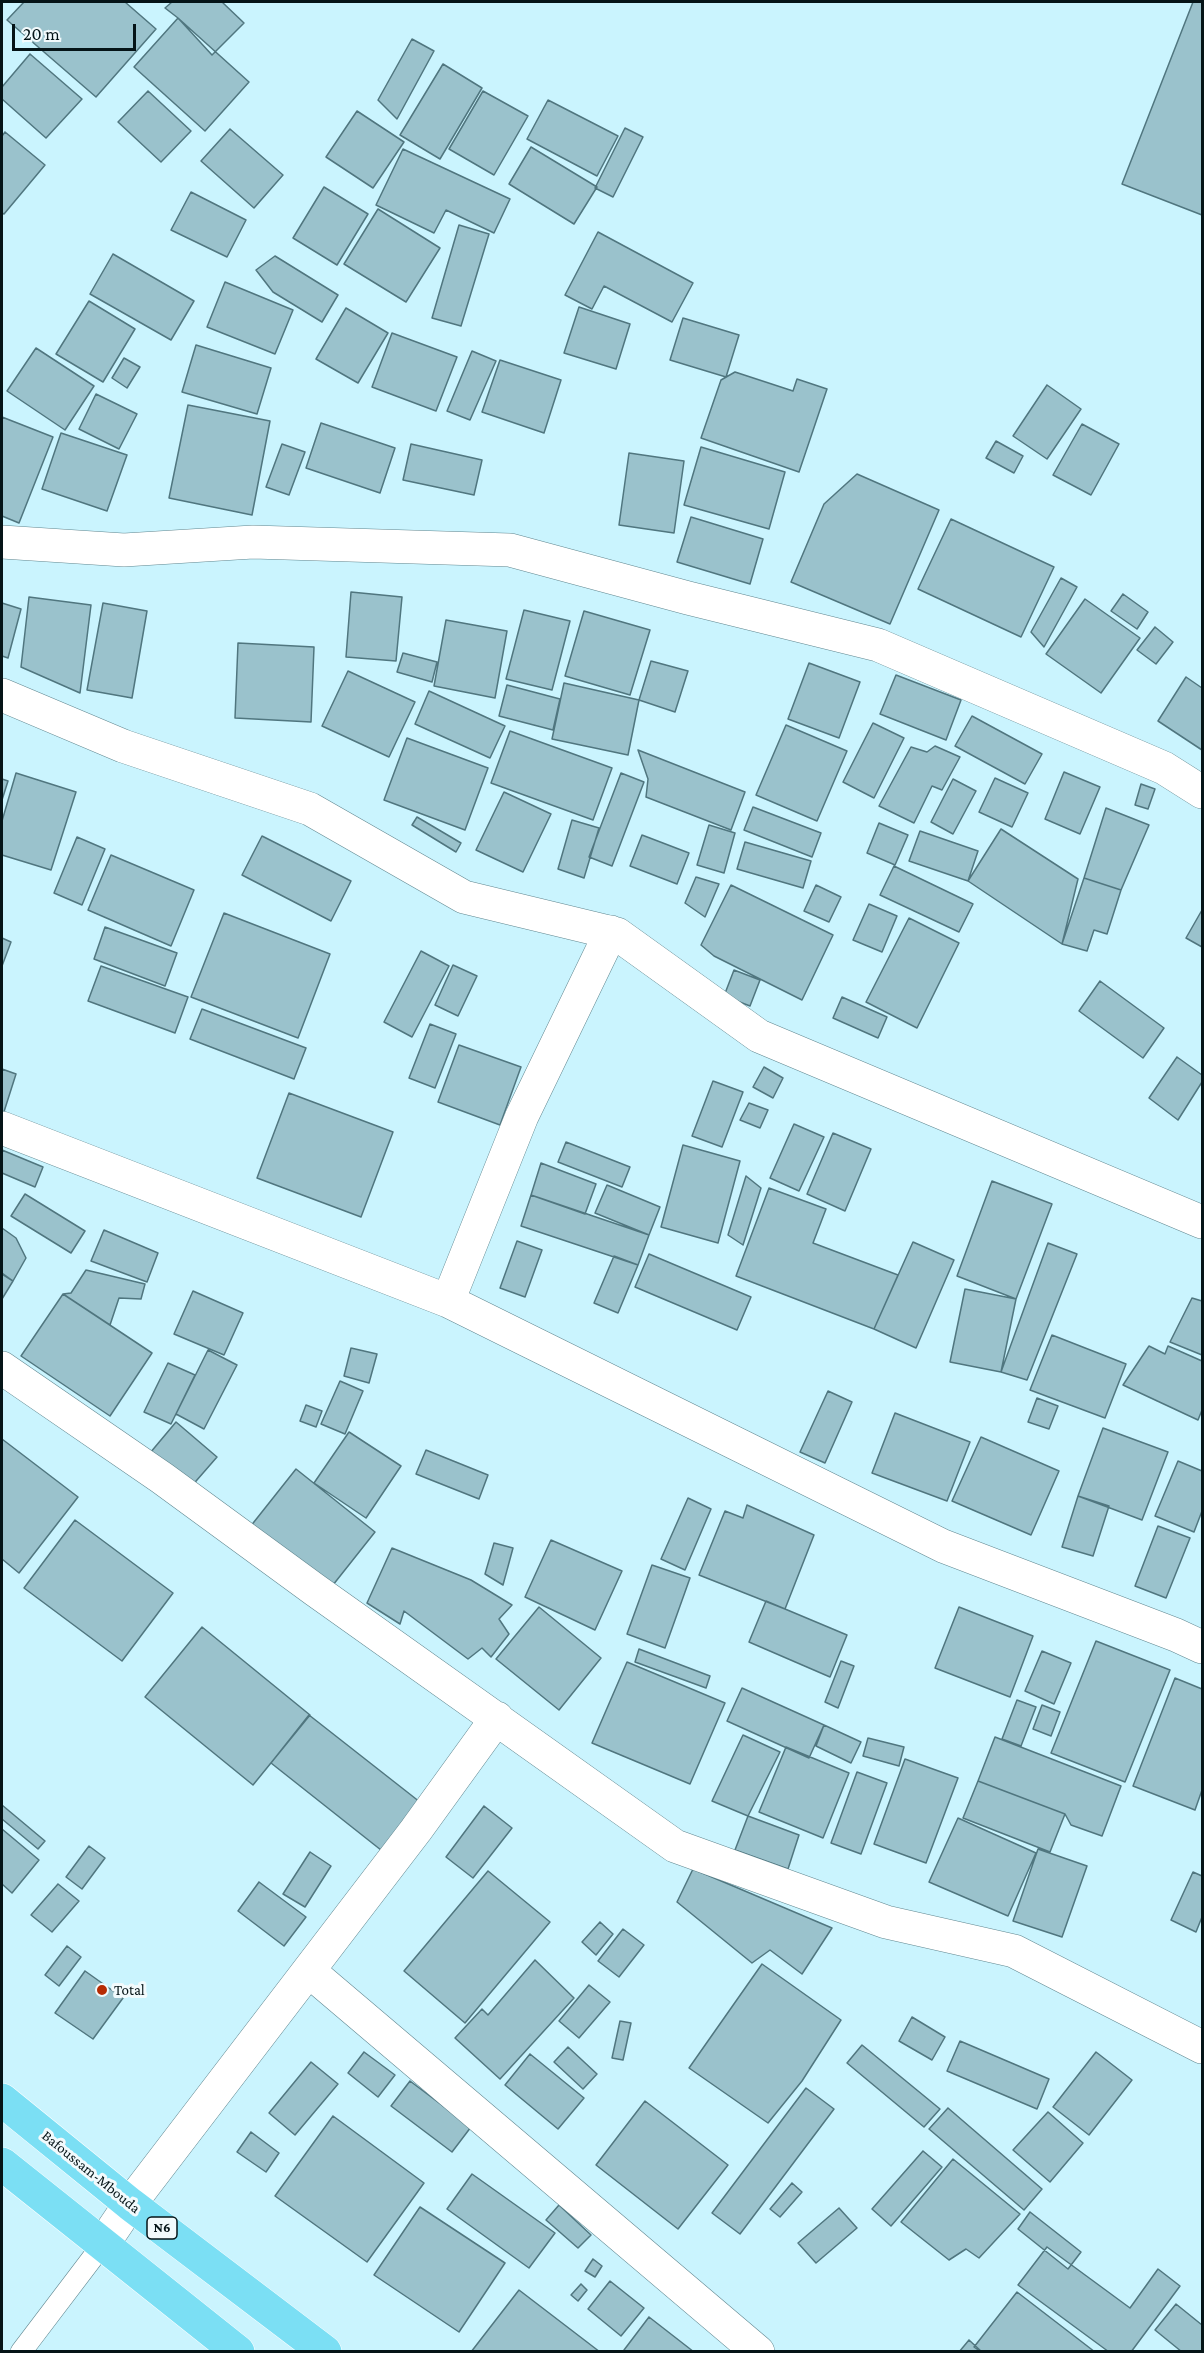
<!DOCTYPE html>
<html>
<head>
<meta charset="utf-8">
<style>
	body { margin:0 }
	#map { position:relative; width:1204px; height:2353px; overflow:hidden; background:#caf4fe; font-family:"Crimson Pro",serif }
	canvas { display:block }
	.frame { position:absolute; inset:0; border:3px solid #051417; pointer-events:none }
	.scale { position:absolute; left:12px; top:24px; width:124px; height:27px; box-sizing:border-box; border:3px solid #051417; border-top:0; padding-left:8px; font-size:18px; line-height:21px; white-space:nowrap; color:#051417; -webkit-text-stroke:4px #f2fafc; paint-order:stroke }
</style>
</head>
<body>
<div id="map">
<canvas width="1204" height="2353"></canvas>
<div class="frame"></div>
<div class="scale">20 m</div>
</div>
<script>
const context = document.querySelector('canvas').getContext('2d');
context.lineJoin = 'round';
function paint(path, color) { context.fillStyle = color; context.fill(path, 'evenodd'); }
const poly = rows => new Path2D(rows.map(r => 'M' + r).join(''));
function stroke(path, color, width, dash) { context.strokeStyle = color; context.lineWidth = width; context.lineCap = dash ? 'butt' : 'round'; context.setLineDash(dash || []); context.stroke(path); }
function label(font, color, halo, rows, align = 'center') {
  context.font = font + ' "Crimson Pro",serif'; context.lineWidth = 6; context.setLineDash([]); context.textBaseline = 'middle'; context.strokeStyle = halo; context.fillStyle = color; for (const [text, x, y, turn = 0] of rows) {
    context.save(); context.translate(x, y); context.rotate((+turn || 0) * Math.PI / 180); context.textAlign = isNaN(turn) ? turn : align; if (halo) context.strokeText(text, 0, 0); context.fillText(text, 0, 0); context.restore();
  }
}
const building = poly([
	[24,2,125,2,156,29,96,97,7,20,24,2],
	[172,2,222,2,244,23,212,55,178,18,165,8,172,2],
	[1193,2,1202,2,1202,215,1122,184,1193,2],
	[178,18,249,82,205,131,134,67,178,18],
	[412,39,434,51,397,119,378,100,412,39],
	[30,54,82,99,46,138,2,99,2,87,30,54],
	[443,64,482,88,440,159,400,135,443,64],
	[148,91,191,131,161,162,118,122,148,91],
	[483,91,528,116,494,175,449,149,483,91],
	[548,100,618,136,597,176,527,139,548,100],
	[357,111,404,142,373,188,326,157,357,111],
	[625,128,643,137,613,197,595,188,625,128],
	[230,129,283,175,254,208,201,161,230,129],
	[5,132,45,165,4,214,2,213,2,136,5,132],
	[531,147,597,187,574,224,509,184,531,147],
	[403,149,510,199,494,233,446,210,434,233,376,205,403,149],
	[324,187,368,214,337,265,293,238,324,187],
	[191,192,246,220,227,257,171,230,191,192],
	[378,209,440,248,406,302,344,264,378,209],
	[459,225,489,234,461,326,432,318,459,225],
	[598,232,693,283,672,322,604,286,592,309,565,295,598,232],
	[113,254,194,301,171,340,90,294,113,254],
	[275,256,338,295,322,322,273,292,256,270,275,256],
	[225,282,293,310,275,354,207,327,225,282],
	[89,301,135,329,103,382,56,354,89,301],
	[579,307,630,324,616,369,564,353,579,307],
	[346,308,388,333,358,383,316,359,346,308],
	[683,318,739,335,726,377,670,360,683,318],
	[392,333,457,357,436,411,372,387,392,333],
	[196,345,271,368,257,414,182,392,196,345],
	[36,348,94,386,65,430,7,391,36,348],
	[472,351,496,361,470,420,447,411,472,351],
	[124,358,140,367,127,388,112,378,124,358],
	[500,360,561,380,544,433,482,412,500,360],
	[735,372,793,391,797,379,827,389,799,472,701,438,721,380,735,372],
	[1047,385,1081,409,1047,459,1013,436,1047,385],
	[96,394,137,414,119,449,79,429,96,394],
	[188,405,270,421,252,515,169,498,188,405],
	[2,417,53,437,19,523,2,516,2,417],
	[321,423,395,448,380,493,306,468,321,423],
	[1082,424,1119,444,1091,495,1053,475,1082,424],
	[61,433,127,455,107,511,42,489,61,433],
	[996,441,1023,456,1014,473,986,458,996,441],
	[282,444,305,452,289,495,266,487,282,444],
	[411,444,482,460,474,495,403,480,411,444],
	[701,447,785,472,769,529,684,505,701,447],
	[629,453,684,461,674,533,619,525,629,453],
	[857,474,939,510,890,624,791,582,824,504,857,474],
	[691,517,763,539,750,584,677,562,691,517],
	[951,519,1054,567,1021,637,918,589,951,519],
	[1061,578,1077,587,1044,647,1031,632,1061,578],
	[351,592,402,597,396,661,346,657,351,592],
	[1123,594,1148,612,1137,629,1111,611,1123,594],
	[29,597,91,605,80,693,21,667,29,597],
	[1085,599,1140,638,1101,693,1046,654,1085,599],
	[2,603,21,609,8,658,2,656,2,603],
	[103,603,147,611,132,698,87,690,103,603],
	[524,610,570,621,552,690,506,679,524,610],
	[584,611,650,630,630,695,565,676,584,611],
	[446,620,507,631,495,698,434,686,446,620],
	[1155,627,1173,642,1156,664,1137,650,1155,627],
	[238,643,314,647,311,722,235,718,238,643],
	[403,653,437,662,432,682,397,672,403,653],
	[651,661,688,671,675,712,639,700,651,661],
	[809,663,860,682,839,738,788,719,809,663],
	[348,671,415,702,389,757,322,726,348,671],
	[896,675,961,700,946,740,880,714,896,675],
	[1186,677,1202,688,1202,750,1158,721,1186,677],
	[564,683,639,700,628,755,552,739,564,683],
	[507,685,560,699,553,730,499,716,507,685],
	[429,691,505,726,490,758,415,724,429,691],
	[972,716,1042,754,1025,784,955,746,972,716],
	[873,723,904,738,874,798,843,782,873,723],
	[786,725,847,751,817,821,756,795,786,725],
	[510,731,612,768,593,820,491,783,510,731],
	[407,738,488,768,465,830,384,800,407,738],
	[935,746,960,757,942,790,932,786,914,823,879,806,911,747,927,752,935,746],
	[638,750,745,792,731,830,646,797,648,779,638,750],
	[1064,772,1100,787,1080,834,1045,819,1064,772],
	[16,773,76,792,51,870,2,855,2,821,16,773],
	[621,773,644,782,612,866,589,857,621,773],
	[995,778,1028,793,1012,827,979,812,995,778],
	[2,779,8,781,2,800,2,779],
	[953,779,976,791,953,834,931,822,953,779],
	[1141,784,1155,789,1148,809,1135,805,1141,784],
	[504,792,551,814,523,872,476,850,504,792],
	[753,807,821,833,812,857,744,830,753,807],
	[1106,808,1149,825,1121,890,1084,878,1106,808],
	[417,817,461,843,456,852,412,825,417,817],
	[572,820,599,828,584,878,558,869,572,820],
	[879,823,908,835,895,865,867,853,879,823],
	[709,825,735,833,724,873,697,865,709,825],
	[1001,829,1078,879,1062,944,968,881,1001,829],
	[920,831,978,851,968,881,909,861,920,831],
	[642,835,689,853,677,884,630,866,642,835],
	[262,836,351,881,331,921,242,875,262,836],
	[77,837,105,849,82,905,54,893,77,837],
	[745,842,811,861,803,888,737,869,745,842],
	[111,855,194,890,171,946,88,910,111,855],
	[894,866,973,904,959,932,880,895,894,866],
	[696,877,719,884,705,917,685,903,696,877],
	[1084,878,1121,890,1107,934,1094,930,1087,951,1062,944,1084,878],
	[731,885,833,935,802,1000,714,956,701,945,731,885],
	[816,885,841,897,829,922,804,911,816,885],
	[869,904,897,916,882,952,853,940,869,904],
	[1202,910,1202,947,1186,938,1202,910],
	[224,913,330,954,298,1038,191,997,224,913],
	[909,918,959,943,917,1028,866,1002,909,918],
	[105,927,177,953,165,986,94,959,105,927],
	[2,938,11,942,2,966,2,938],
	[421,951,449,966,412,1037,384,1022,421,951],
	[453,965,477,976,458,1016,435,1005,453,965],
	[101,966,188,997,175,1033,88,1001,101,966],
	[734,970,760,980,750,1006,724,996,734,970],
	[1100,981,1164,1028,1143,1058,1079,1011,1100,981],
	[842,997,887,1017,878,1038,833,1018,842,997],
	[202,1009,306,1048,294,1079,190,1039,202,1009],
	[430,1024,456,1034,435,1088,409,1078,430,1024],
	[459,1045,521,1067,500,1125,438,1102,459,1045],
	[1177,1057,1202,1075,1202,1082,1178,1120,1149,1098,1177,1057],
	[764,1067,783,1078,773,1098,753,1087,764,1067],
	[2,1069,16,1074,2,1118,2,1069],
	[713,1081,743,1092,722,1147,692,1136,713,1081],
	[289,1093,393,1132,361,1217,257,1178,289,1093],
	[749,1103,768,1110,760,1128,740,1120,749,1103],
	[794,1124,824,1137,799,1191,770,1178,794,1124],
	[833,1133,871,1149,845,1211,807,1194,833,1133],
	[566,1142,630,1167,622,1187,558,1162,566,1142],
	[683,1145,740,1161,718,1243,661,1227,683,1145],
	[2,1150,43,1167,35,1187,2,1173,2,1150],
	[541,1163,596,1184,585,1214,531,1195,541,1163],
	[746,1176,761,1188,743,1245,728,1235,746,1176],
	[992,1181,1052,1204,1016,1299,957,1276,992,1181],
	[607,1185,660,1207,649,1235,595,1213,607,1185],
	[769,1188,826,1209,813,1243,898,1275,874,1329,736,1276,769,1188],
	[25,1194,85,1231,71,1253,11,1216,25,1194],
	[531,1195,649,1235,638,1265,521,1226,531,1195],
	[2,1228,16,1238,26,1258,13,1281,2,1273,2,1228],
	[104,1230,158,1253,147,1282,91,1261,104,1230],
	[517,1241,542,1250,525,1297,500,1288,517,1241],
	[913,1242,954,1260,916,1348,874,1329,913,1242],
	[1048,1243,1077,1254,1027,1380,1001,1372,1048,1243],
	[649,1254,751,1297,737,1330,635,1287,649,1254],
	[614,1256,638,1265,618,1313,594,1303,614,1256],
	[86,1270,145,1284,141,1299,119,1298,110,1325,63,1294,71,1293,86,1270],
	[2,1274,13,1281,2,1299,2,1274],
	[965,1289,1016,1299,1001,1372,950,1362,965,1289],
	[193,1291,243,1313,224,1355,174,1334,193,1291],
	[63,1294,152,1353,110,1416,21,1356,63,1294],
	[1192,1298,1202,1301,1202,1355,1170,1342,1192,1298],
	[1052,1335,1126,1364,1105,1418,1030,1390,1052,1335],
	[1149,1346,1165,1354,1168,1346,1202,1361,1202,1410,1198,1420,1123,1385,1149,1346],
	[351,1348,377,1354,369,1383,344,1376,351,1348],
	[208,1350,237,1365,204,1429,176,1414,208,1350],
	[168,1363,195,1375,171,1424,144,1412,168,1363],
	[340,1381,363,1391,345,1434,321,1424,340,1381],
	[828,1391,852,1402,825,1463,800,1452,828,1391],
	[1037,1398,1058,1406,1049,1429,1028,1422,1037,1398],
	[306,1405,322,1411,316,1427,300,1421,306,1405],
	[895,1413,970,1442,947,1501,872,1473,895,1413],
	[176,1422,217,1457,190,1488,150,1453,176,1422],
	[1103,1428,1168,1452,1142,1520,1078,1496,1103,1428],
	[349,1432,401,1466,366,1518,314,1483,349,1432],
	[981,1437,1059,1471,1031,1535,952,1501,981,1437],
	[2,1439,78,1497,19,1573,2,1559,2,1439],
	[426,1450,488,1475,479,1499,416,1474,426,1450],
	[1178,1461,1202,1471,1202,1511,1194,1532,1155,1516,1178,1461],
	[296,1469,375,1532,329,1590,250,1527,296,1469],
	[1078,1496,1109,1506,1093,1556,1062,1547,1078,1496],
	[688,1498,711,1509,685,1570,661,1559,688,1498],
	[747,1505,814,1535,785,1609,699,1575,725,1511,743,1518,747,1505],
	[75,1520,173,1593,122,1661,24,1588,75,1520],
	[1158,1526,1190,1538,1166,1598,1135,1586,1158,1526],
	[551,1540,622,1571,595,1630,525,1597,551,1540],
	[494,1543,513,1548,503,1585,485,1574,494,1543],
	[392,1548,471,1580,512,1605,499,1619,509,1634,491,1657,482,1648,468,1659,404,1611,400,1624,367,1603,392,1548],
	[652,1565,690,1578,665,1648,627,1634,652,1565],
	[766,1601,847,1635,830,1677,749,1642,766,1601],
	[539,1607,601,1658,559,1710,496,1659,539,1607],
	[959,1607,1033,1636,1010,1697,935,1668,959,1607],
	[202,1627,310,1715,253,1785,145,1697,202,1627],
	[1096,1641,1170,1670,1125,1782,1051,1753,1096,1641],
	[639,1649,710,1676,706,1688,635,1662,639,1649],
	[1042,1651,1071,1663,1054,1704,1025,1691,1042,1651],
	[841,1661,854,1666,838,1708,825,1702,841,1661],
	[627,1662,725,1703,690,1784,592,1743,627,1662],
	[1175,1678,1202,1689,1202,1790,1195,1810,1133,1786,1175,1678],
	[742,1688,824,1725,809,1758,727,1721,742,1688],
	[1017,1700,1036,1707,1021,1746,1002,1739,1017,1700],
	[1042,1705,1060,1712,1051,1736,1033,1729,1042,1705],
	[309,1715,425,1806,386,1854,271,1763,309,1715],
	[824,1725,861,1742,851,1763,816,1746,824,1725],
	[743,1735,780,1752,748,1816,712,1801,743,1735],
	[995,1737,1121,1786,1102,1836,1071,1825,1065,1814,978,1781,995,1737],
	[868,1738,904,1747,899,1766,863,1756,868,1738],
	[786,1747,849,1773,823,1838,759,1812,786,1747],
	[905,1759,958,1778,926,1863,874,1844,905,1759],
	[857,1772,887,1783,861,1854,831,1843,857,1772],
	[978,1781,1065,1814,1050,1852,963,1818,978,1781],
	[2,1805,45,1841,38,1849,2,1819,2,1805],
	[484,1806,512,1828,473,1878,446,1857,484,1806],
	[748,1816,799,1835,788,1869,735,1850,748,1816],
	[958,1818,1036,1853,1008,1916,929,1882,958,1818],
	[2,1829,39,1860,12,1893,2,1884,2,1829],
	[89,1846,105,1858,82,1889,66,1877,89,1846],
	[1038,1849,1087,1866,1062,1937,1013,1921,1038,1849],
	[310,1852,331,1866,305,1907,283,1894,310,1852],
	[693,1869,832,1928,802,1974,770,1950,752,1963,677,1902,693,1869],
	[488,1871,550,1922,465,2023,404,1971,488,1871],
	[1193,1872,1202,1876,1202,1917,1196,1932,1171,1920,1193,1872],
	[259,1882,306,1917,284,1946,238,1911,259,1882],
	[58,1884,79,1901,52,1932,31,1915,58,1884],
	[600,1922,613,1934,596,1955,582,1942,600,1922],
	[623,1929,644,1945,619,1977,598,1961,623,1929],
	[67,1946,81,1957,59,1986,45,1975,67,1946],
	[535,1960,574,1998,500,2079,455,2038,482,2009,488,2015,535,1960],
	[762,1964,841,2020,802,2081,768,2123,689,2068,762,1964],
	[85,1971,123,1998,93,2039,55,2013,85,1971],
	[589,1985,610,2002,579,2038,559,2021,589,1985],
	[912,2017,945,2037,932,2060,899,2041,912,2017],
	[620,2021,631,2023,623,2060,612,2058,620,2021],
	[960,2041,1049,2079,1037,2109,947,2071,960,2041],
	[862,2045,940,2109,924,2127,847,2063,862,2045],
	[568,2047,597,2074,583,2089,554,2062,568,2047],
	[364,2052,395,2075,378,2097,348,2073,364,2052],
	[1096,2052,1132,2080,1089,2135,1053,2107,1096,2052],
	[530,2054,584,2098,558,2129,505,2085,530,2054],
	[311,2062,338,2084,295,2135,269,2113,311,2062],
	[410,2081,471,2127,452,2152,391,2106,410,2081],
	[806,2088,834,2109,740,2234,712,2213,806,2088],
	[645,2101,728,2165,678,2229,596,2165,645,2101],
	[948,2108,1042,2189,1024,2210,929,2129,948,2108],
	[1048,2112,1083,2143,1050,2182,1013,2150,1048,2112],
	[333,2116,424,2183,367,2262,275,2196,333,2116],
	[251,2132,279,2153,266,2172,237,2152,251,2132],
	[923,2151,942,2167,891,2226,872,2209,923,2151],
	[953,2159,1020,2214,979,2258,966,2249,949,2260,901,2222,953,2159],
	[472,2174,555,2233,529,2268,447,2209,472,2174],
	[792,2183,802,2192,780,2217,770,2209,792,2183],
	[559,2205,591,2235,578,2248,546,2220,559,2205],
	[420,2207,505,2263,459,2332,374,2275,420,2207],
	[839,2208,857,2228,816,2263,798,2243,839,2208],
	[1030,2212,1081,2252,1068,2269,1018,2229,1030,2212],
	[1047,2247,1130,2308,1158,2269,1180,2286,1131,2352,1109,2352,1018,2285,1047,2247],
	[593,2259,602,2266,595,2277,585,2271,593,2259],
	[610,2281,644,2308,621,2336,588,2309,610,2281],
	[581,2284,587,2290,578,2301,571,2295,581,2284],
	[519,2290,600,2352,471,2352,519,2290],
	[1017,2292,1095,2352,981,2352,974,2347,1017,2292],
	[1176,2304,1202,2325,1202,2352,1182,2352,1155,2330,1176,2304],
	[649,2317,694,2352,626,2352,624,2350,649,2317],
	[969,2340,982,2352,959,2352,969,2340]
]);
paint(building, '#9ac2cc');
stroke(building, '#50767f', 1.5);
const service = poly([
	[21,2352,103,2244]
]);
const minor = poly([
	[2,542,124,550,253,542,510,550,688,598,878,645,1164,768,1202,792],
	[2,695,123,746,310,809,464,897,617,934,759,1036,1202,1222],
	[2,1128,448,1301,943,1546,1176,1635,1202,1647],
	[448,1301,522,1116,611,932],
	[2,1368,162,1478,315,1590,675,1846,886,1922,1014,1951,1202,2047],
	[309,1971,758,2352],
	[103,2244,130,2204,416,1830,497,1718]
]);
const trunk = poly([
	[2,2100,130,2204,325,2352],
	[2,2164,238,2352]
]);
stroke(service, '#618790', 22);
stroke(minor, '#618790', 34);
stroke(trunk, '#fff', 34);
stroke(service, '#fff', 21);
stroke(minor, '#fff', 33);
stroke(trunk, '#7bdff4', 33);
for (const [x, y, r, color] of [
	[102,1990,6,"#b62b03"]
]) { const dot = new Path2D(); dot.arc(x, y, r, 0, 2 * Math.PI); context.fillStyle = color; context.fill(dot); stroke(dot, '#f2fafc', 2); }
for (const [x, y, w] of [
	[162,2228,30]
]) { const box = new Path2D(); box.roundRect(x - w / 2, y - 11, w, 22, 4.5); context.fillStyle = '#f2fafc'; context.fill(box); stroke(box, '#051417', 1.5); }
label('bold 14px', '#051417', null, [
	["N6",162,2228]
]);
label('15px', '#051417', '#f2fafc', [
	["Total",114,1990]
], 'left');
label('15px', '#051417', '#f2fafc', [
	["Bafoussam-Mbouda",91,2172,39]
]);
</script>
</body>
</html>
